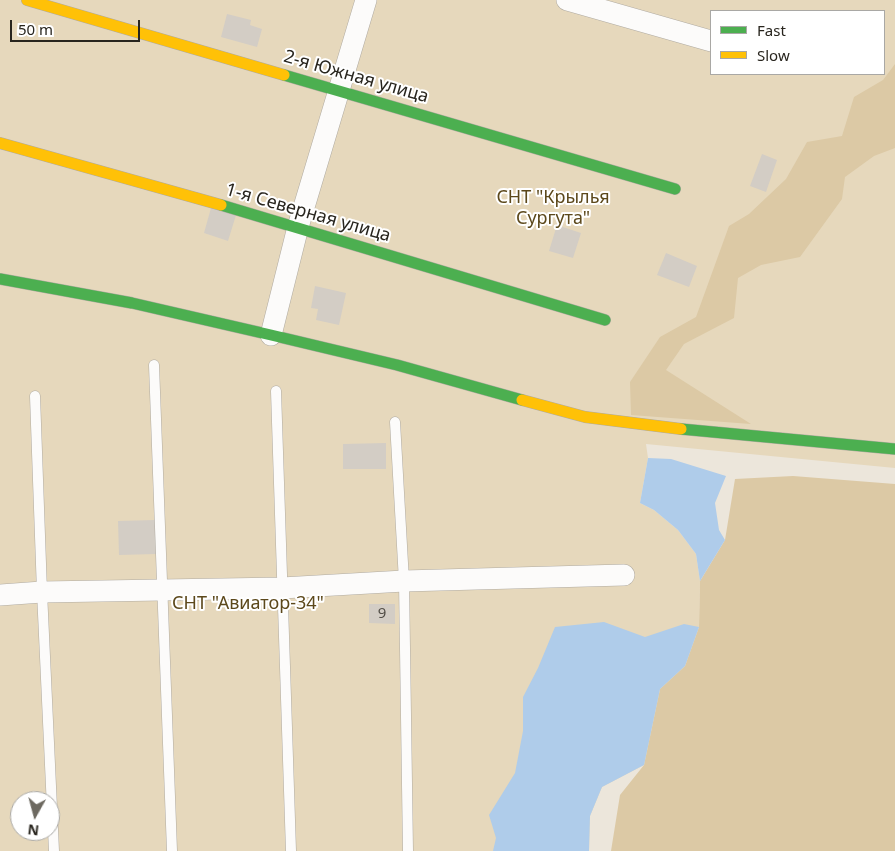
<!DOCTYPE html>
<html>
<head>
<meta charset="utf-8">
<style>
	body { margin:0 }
	#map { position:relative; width:895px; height:851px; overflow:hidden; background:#ece6db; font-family:"Noto Sans",sans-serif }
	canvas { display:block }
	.legend { position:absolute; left:710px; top:10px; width:175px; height:65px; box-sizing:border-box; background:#fff; border:1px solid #a9a8a5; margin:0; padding:6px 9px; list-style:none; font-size:15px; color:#28251e }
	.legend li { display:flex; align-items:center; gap:10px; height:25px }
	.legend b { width:25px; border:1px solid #a9a8a5 }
	.north { position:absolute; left:10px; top:791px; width:50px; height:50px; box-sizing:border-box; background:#fff; border:1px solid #a9a8a5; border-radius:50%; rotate:187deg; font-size:14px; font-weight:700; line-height:20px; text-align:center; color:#28251e }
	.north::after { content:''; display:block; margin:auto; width:18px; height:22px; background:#6d6960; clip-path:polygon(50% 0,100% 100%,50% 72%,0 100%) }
	.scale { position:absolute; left:10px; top:20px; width:130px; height:22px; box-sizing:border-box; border:2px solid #28251e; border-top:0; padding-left:6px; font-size:15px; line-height:18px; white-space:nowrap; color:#28251e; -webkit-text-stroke:4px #fff; paint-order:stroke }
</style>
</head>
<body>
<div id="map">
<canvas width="895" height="851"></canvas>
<ul class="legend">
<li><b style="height:6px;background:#4caf50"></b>Fast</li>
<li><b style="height:6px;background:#ffc107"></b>Slow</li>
</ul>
<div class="north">N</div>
<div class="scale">50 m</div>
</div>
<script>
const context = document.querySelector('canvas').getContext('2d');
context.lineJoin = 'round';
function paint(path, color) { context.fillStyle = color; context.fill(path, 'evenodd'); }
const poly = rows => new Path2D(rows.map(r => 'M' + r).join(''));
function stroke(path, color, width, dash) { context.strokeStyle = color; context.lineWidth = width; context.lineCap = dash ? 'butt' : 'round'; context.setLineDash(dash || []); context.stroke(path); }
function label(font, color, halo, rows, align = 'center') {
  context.font = font + ' "Noto Sans",sans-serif'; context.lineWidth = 4; context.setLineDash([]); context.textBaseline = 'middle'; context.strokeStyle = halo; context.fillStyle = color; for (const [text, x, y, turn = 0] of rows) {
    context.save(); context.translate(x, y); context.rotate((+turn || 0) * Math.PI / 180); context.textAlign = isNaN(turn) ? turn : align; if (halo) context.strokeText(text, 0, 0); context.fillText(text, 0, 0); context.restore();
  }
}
paint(poly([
	[0,0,895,0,895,468,646,444,648,458,640,503,654,510,678,530,696,554,700,581,699,627,685,666,660,689,644,765,602,787,590,816,589,851,0,851],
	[711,11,884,11,884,74,711,74],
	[20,801,50,801,50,831,20,831]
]), '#e6d8bc');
paint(poly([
	[895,64,895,148,874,156,845,177,842,199,800,257,761,265,738,278,734,318,684,344,666,370,751,424,631,415,630,382,660,337,696,317,729,226,749,214,786,179,807,142,842,136,854,97,883,80],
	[793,476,895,484,895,851,611,851,620,795,644,765,660,689,685,666,699,627,700,581,725,540,735,479]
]), '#dcc9a5');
paint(poly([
	[648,458,671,459,726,476,715,503,719,530,725,540,700,581,696,554,678,530,654,510,640,503],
	[604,622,645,637,684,624,699,627,685,666,660,689,644,765,602,787,590,816,589,851,493,851,496,838,489,815,515,773,523,731,523,697,538,668,555,627]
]), '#afccea');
paint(poly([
	[227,14,251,20,250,25,262,29,257,47,221,37],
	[762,154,777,160,766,192,750,186],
	[211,208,236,215,228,241,204,233],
	[557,225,581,233,573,258,549,251],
	[666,253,697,266,689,287,657,275],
	[315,286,346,293,339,325,316,320,318,309,311,308],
	[386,443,386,469,343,469,343,444],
	[155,520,156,554,119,555,118,521],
	[369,604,395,604,395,624,369,623]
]), '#d3cdc5');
const lane = poly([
	[154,365,172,851],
	[276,391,291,851],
	[35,396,42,592,54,851],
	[395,422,404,581,408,851]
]);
const street = poly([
	[567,0,711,41],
	[271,335,298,227,366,0],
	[0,595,42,592,282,588,404,581,624,575]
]);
const fast = poly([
	[284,75,675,189],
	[221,205,605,320],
	[0,279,132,303,271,335,397,365,522,400],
	[681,429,895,449]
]);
const slow = poly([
	[27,0,284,75],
	[0,143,221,205],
	[522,400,585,417,681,429]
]);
stroke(lane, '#b0aba2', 11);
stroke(street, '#b0aba2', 22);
stroke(fast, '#b0aba2', 12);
stroke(slow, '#b0aba2', 12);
stroke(lane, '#fcfbfa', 10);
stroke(street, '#fcfbfa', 21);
stroke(fast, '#4caf50', 11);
stroke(slow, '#ffc107', 11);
label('15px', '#534f48', null, [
	["9",382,614]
]);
label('18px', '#28251e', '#fff', [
	["2-я Южная улица",356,77,16],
	["1-я Северная улица",308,213,16]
]);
label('18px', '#5c481b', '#fff', [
	["CНТ \"Крылья",553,198],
	["Сургута\"",553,219],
	["СНТ \"Авиатор-34\"",248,604]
]);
</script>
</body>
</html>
